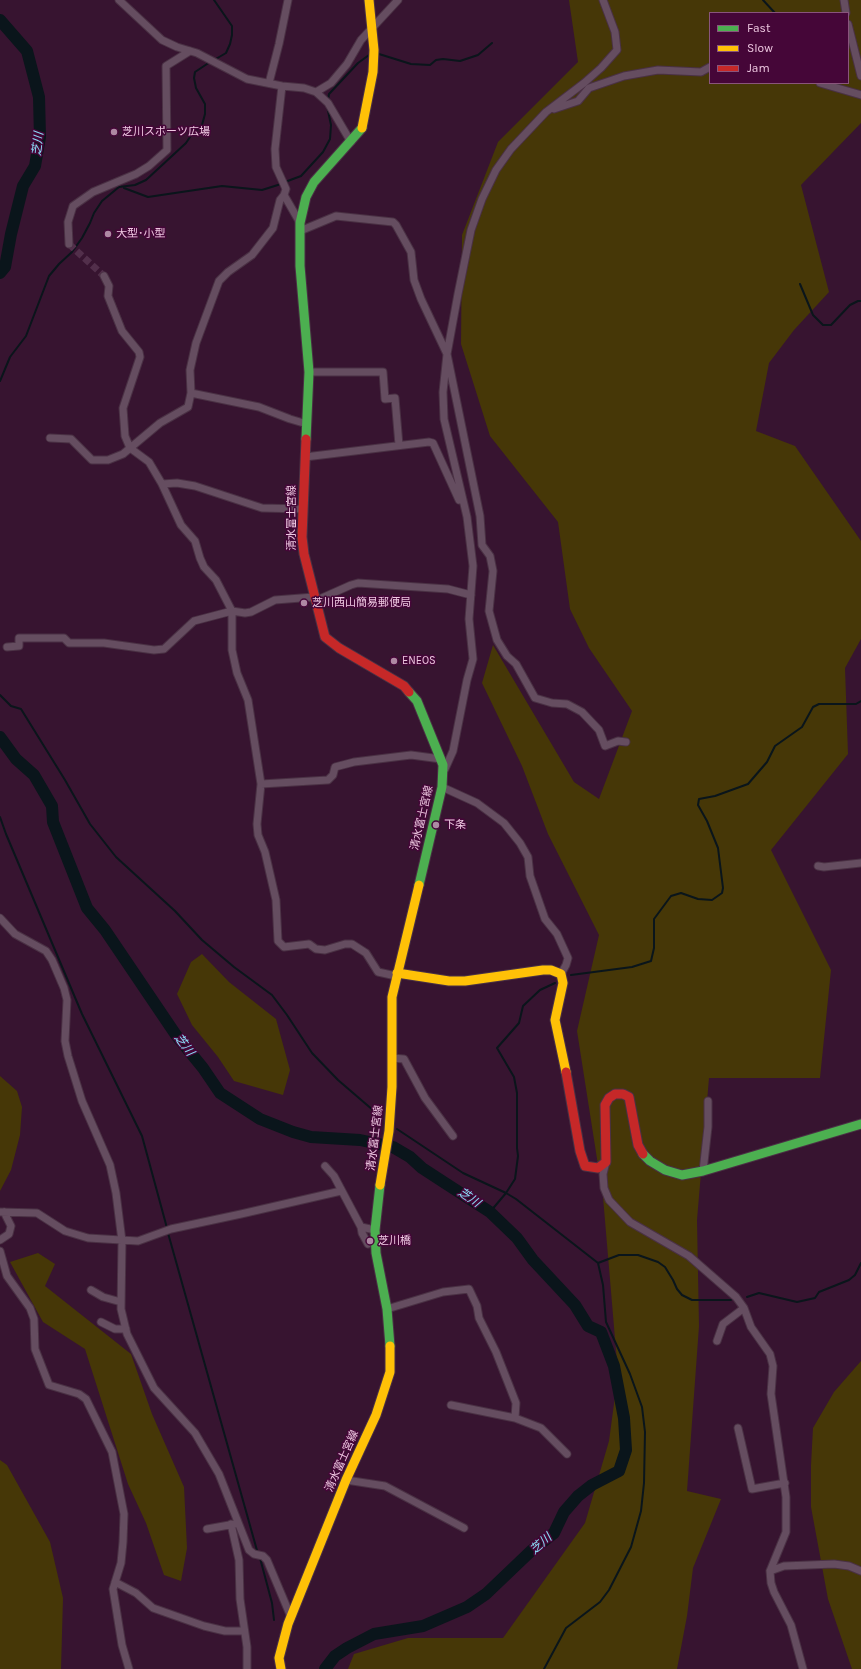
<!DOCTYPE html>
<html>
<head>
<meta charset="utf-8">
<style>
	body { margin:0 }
	#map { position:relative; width:861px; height:1669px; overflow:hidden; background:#371430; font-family:Karla,sans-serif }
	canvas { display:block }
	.legend { position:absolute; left:709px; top:12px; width:140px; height:72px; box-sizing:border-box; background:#450638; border:1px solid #89547c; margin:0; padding:5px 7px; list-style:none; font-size:12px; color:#eec8e1 }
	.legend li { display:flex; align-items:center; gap:8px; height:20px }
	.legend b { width:20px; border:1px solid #89547c }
</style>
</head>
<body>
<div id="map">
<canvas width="861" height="1669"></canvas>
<ul class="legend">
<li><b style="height:5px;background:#4caf50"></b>Fast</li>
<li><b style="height:5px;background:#ffc107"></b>Slow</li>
<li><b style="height:5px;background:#c62828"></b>Jam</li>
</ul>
</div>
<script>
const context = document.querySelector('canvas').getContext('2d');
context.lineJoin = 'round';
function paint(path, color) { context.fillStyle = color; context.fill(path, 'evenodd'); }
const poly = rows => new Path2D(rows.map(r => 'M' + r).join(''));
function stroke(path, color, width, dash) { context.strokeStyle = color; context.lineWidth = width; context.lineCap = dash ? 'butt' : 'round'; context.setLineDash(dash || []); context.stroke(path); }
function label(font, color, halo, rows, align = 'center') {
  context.font = font + ' Karla,"Noto Sans JP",sans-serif'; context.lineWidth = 3; context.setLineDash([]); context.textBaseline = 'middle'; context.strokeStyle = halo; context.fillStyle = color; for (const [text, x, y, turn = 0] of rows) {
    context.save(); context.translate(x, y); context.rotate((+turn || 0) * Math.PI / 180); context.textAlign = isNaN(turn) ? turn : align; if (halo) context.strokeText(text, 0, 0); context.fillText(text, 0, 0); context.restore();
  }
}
paint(poly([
	[569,0,861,0,861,123,801,185,829,292,794,330,769,363,756,431,795,446,861,541,861,639,845,668,848,754,771,850,831,970,820,1078,709,1078,697,1220,699,1326,687,1491,721,1499,693,1568,687,1616,677,1669,348,1669,354,1654,408,1638,503,1638,585,1523,609,1441,618,1374,603,1197,577,1031,599,935,548,834,522,766,482,683,493,645,574,782,599,799,632,711,589,648,570,609,558,522,490,436,461,344,462,235,498,142,578,62],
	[710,13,848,13,848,83,710,83],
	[202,954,229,982,276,1019,290,1070,283,1095,234,1081,218,1057,192,1025,177,994,191,962],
	[0,1076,17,1091,22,1107,20,1135,11,1170,0,1191],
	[38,1253,55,1264,45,1286,131,1354,152,1414,184,1487,187,1548,181,1581,164,1575,146,1523,128,1484,85,1349,43,1322,10,1262],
	[861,1361,861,1669,852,1669,828,1599,811,1507,811,1465,813,1428,834,1392],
	[0,1460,7,1465,50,1542,63,1598,61,1669,0,1669]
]), '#463707');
stroke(poly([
	[214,0,232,26,232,35,230,44,226,53,214,60],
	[763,0,775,13],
	[379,54,411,64,430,65,436,60,443,59,460,61,478,55,492,43],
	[328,100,329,94,358,63,369,55],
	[285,182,301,176,323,152,330,139,331,125,327,106],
	[124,188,148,197,222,186,262,190,281,184],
	[800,284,813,315,823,325,831,325,850,305,858,301,861,301],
	[0,381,10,357,26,336,49,276,59,264,72,252,82,238,90,223,94,213,102,201,119,187,135,185,146,180,186,143,192,134,202,125,205,114,205,104,196,88,194,78,195,72,210,62],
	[0,695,11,706,21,709,65,780,90,824,116,857,175,911,202,940,234,967,272,995,287,1015,312,1053,338,1080,381,1117],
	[0,817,6,834,82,1014,142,1136,167,1228],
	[571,975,632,967,651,961,654,948,654,919,671,896,681,893,698,899,712,900,722,893,723,888,718,848,707,821,698,805,699,799,715,796,748,784,767,762,775,746,802,727,813,707,819,704,856,704,861,701],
	[397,1129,463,1173,506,1193,516,1199,598,1263,603,1285,606,1322,630,1374,642,1407,645,1432,644,1483,641,1511,631,1547,609,1590,600,1602,566,1628,544,1669],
	[490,1212,506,1193,515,1179,518,1156,517,1148,517,1093,514,1077,497,1048,519,1023,523,1006,540,990,555,983],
	[168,1233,258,1554],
	[598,1263,619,1255,638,1255,658,1262,665,1267,673,1280,677,1289,682,1295,692,1300,731,1300],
	[747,1297,759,1293,797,1302,815,1298,819,1292,849,1280,855,1275,861,1263],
	[260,1558,272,1603,274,1620]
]), '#0a151b', 2);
stroke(poly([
	[0,20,27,51,39,97,40,137,35,166,23,186,11,234,5,267,0,273],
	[0,737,16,759,34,775,52,806,53,822,87,908,105,930,176,1035,203,1068,220,1093,260,1119,293,1132,311,1137,360,1140,393,1147,410,1157,422,1168,445,1183,490,1212,517,1238,533,1260,575,1305,588,1326,601,1332,614,1366,624,1418,626,1450,619,1471,592,1485,578,1496,564,1512,554,1533,531,1551,486,1594,467,1607,423,1626,374,1634,347,1648,335,1656,325,1669]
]), '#0a151b', 12);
stroke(poly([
	[69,244,104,276]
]), '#522f4b', 7, [7, 3.5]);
const street = poly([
	[119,0,162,40,177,47,197,53,247,79,282,86,304,88,316,92,328,103,351,142],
	[844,0,846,13],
	[848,24,861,76],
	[269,83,279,44,288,0],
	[820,83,861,95],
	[282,86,275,149,276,167,286,189,284,195,299,221],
	[316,92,331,83,347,64,361,40,398,0],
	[554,109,578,101,589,88,624,76,658,70,701,72,710,67],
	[300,231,336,216,393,222,396,225,411,252,414,280,421,299,447,354,480,516,482,545,490,556,493,571,489,611,497,640,507,656,516,664,535,698,552,703,567,704,582,712,599,730,605,746,618,741,626,742],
	[69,244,68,222,73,206,93,192,136,174,149,166,167,150,166,66,190,51],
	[104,276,109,286,108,296,122,331,139,352,140,357,123,408,125,436,130,448,149,462,162,484,181,525,195,541,200,558,204,567,216,580,232,611,232,650,237,673,248,700,261,784,257,824,258,835,265,852,276,900,278,941,284,947,309,944,316,949,325,950,345,944,352,944,366,953,378,972,396,976],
	[309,372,383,372,385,399,395,398,399,445],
	[191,393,259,407,290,419,307,424],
	[50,438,71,439,92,460,108,460,123,454,160,423,188,407,191,393,190,370,196,343,219,281,228,272,252,255,273,228,280,200,284,195],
	[305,457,429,442,433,443,459,500],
	[162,484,177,483,195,486,262,508,303,509],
	[315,601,351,585,358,583,448,589,471,595],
	[7,647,19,646,19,638,64,638,69,643,104,643,154,650,164,649,194,621,232,611,245,613,251,612,275,600,314,597],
	[445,769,453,751,467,680,473,659,469,619,473,566,467,517,444,419,443,392,447,354,458,294,471,230,482,199,496,170,511,149,546,112,584,83,601,68,617,50,615,32,603,0],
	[261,784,328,780,333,775,335,767,354,762,411,755,441,759],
	[442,787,477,803,504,823,520,843,528,857,530,876,545,919,557,934,568,958,566,965,561,974],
	[818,866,824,867,861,863],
	[0,918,15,934,46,951,52,960,64,988,67,1000,65,1041,68,1056,82,1101,110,1165,116,1193,122,1241,121,1309,127,1334,154,1388,195,1433,219,1474,249,1550,254,1554,263,1556,267,1560,291,1617],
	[392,1058,404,1059,425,1098,453,1136],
	[606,1162,603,1174,604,1188,609,1200,630,1222,689,1256,736,1297,744,1308,751,1327,770,1354,773,1366,771,1394,786,1497,786,1532,770,1571,771,1583,774,1592,791,1625,803,1669],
	[325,1166,334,1176,361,1227,375,1230],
	[703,1171,708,1127,708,1101],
	[0,1212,37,1213,65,1231,88,1238,138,1241,171,1229,241,1214,341,1191],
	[361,1227,362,1233,368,1244],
	[0,1240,9,1234,11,1226,4,1212],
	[0,1251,7,1276,30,1308,34,1319,35,1349,49,1385,79,1394,86,1399,112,1452,124,1514,123,1542,121,1563,113,1589,122,1645,129,1669],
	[91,1290,103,1297,121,1302],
	[387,1309,443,1292,469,1289,477,1306,479,1318,496,1352,516,1403,515,1418],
	[101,1322,115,1329,126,1329],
	[717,1341,723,1324,744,1308],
	[451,1405,515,1418,541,1428,567,1454],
	[738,1428,752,1489,785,1483],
	[346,1480,385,1486,464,1528],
	[231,1524,239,1560,240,1599,247,1647,247,1669],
	[207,1529,235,1524],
	[770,1571,784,1566,834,1564,849,1566,861,1571],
	[115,1582,136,1593,153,1608,204,1626,225,1631,244,1631]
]);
const fast = poly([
	[306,439,309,372,300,266,300,223,306,197,314,182,362,128],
	[409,692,417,701,443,765,442,787,419,885],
	[643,1154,650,1161,665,1170,682,1175,703,1171,861,1124],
	[380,1185,375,1230,376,1253,387,1309,390,1346]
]);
const slow = poly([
	[362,128,373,72,374,50,369,0],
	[397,973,449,981,465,981,543,970,551,970,561,974,563,983,555,1020,566,1072],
	[380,1185,389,1131,392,1087,392,997,419,885],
	[281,1669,279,1658,288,1624,346,1480,376,1415,390,1372,390,1346]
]);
const jam = poly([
	[306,439,302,537,304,554,325,637,339,648,404,686,409,692],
	[566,1072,580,1151,585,1166,598,1168,606,1162,605,1105,609,1098,615,1094,623,1094,629,1097,638,1145,643,1154]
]);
stroke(street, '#4a3144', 9);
stroke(fast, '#4a3144', 11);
stroke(slow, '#4a3144', 11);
stroke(jam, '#4a3144', 11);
stroke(street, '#654d60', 7);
stroke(fast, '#4caf50', 9);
stroke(slow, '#ffc107', 9);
stroke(jam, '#c62828', 9);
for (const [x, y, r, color] of [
	[114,132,4,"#ae89a3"],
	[108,234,4,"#ae89a3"],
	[304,603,4,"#ae89a3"],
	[394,661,4,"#ae89a3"],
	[436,825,4,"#ae89a3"],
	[370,1241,4,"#ae89a3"]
]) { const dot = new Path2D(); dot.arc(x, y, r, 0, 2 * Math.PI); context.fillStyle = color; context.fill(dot); stroke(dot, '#450638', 1.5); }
label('11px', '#eec8e1', '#450638', [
	["芝川スポーツ広場",122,132],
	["大型･小型",116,234],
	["芝川西山簡易郵便局",312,603],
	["ENEOS",402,661],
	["下条",444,825],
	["芝川橋",378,1241]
], 'left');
label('11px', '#eec8e1', '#450638', [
	["清水富士宮線",292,518,-90],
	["清水富士宮線",422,818,-77],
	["清水富士宮線",375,1138,-83],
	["清水富士宮線",342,1461,-66]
]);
label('italic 12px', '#8be1fa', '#450638', [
	["芝川",38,144,-84],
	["芝川",184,1045,53],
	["芝川",469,1198,34],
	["芝川",541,1544,-41]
]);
</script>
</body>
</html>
